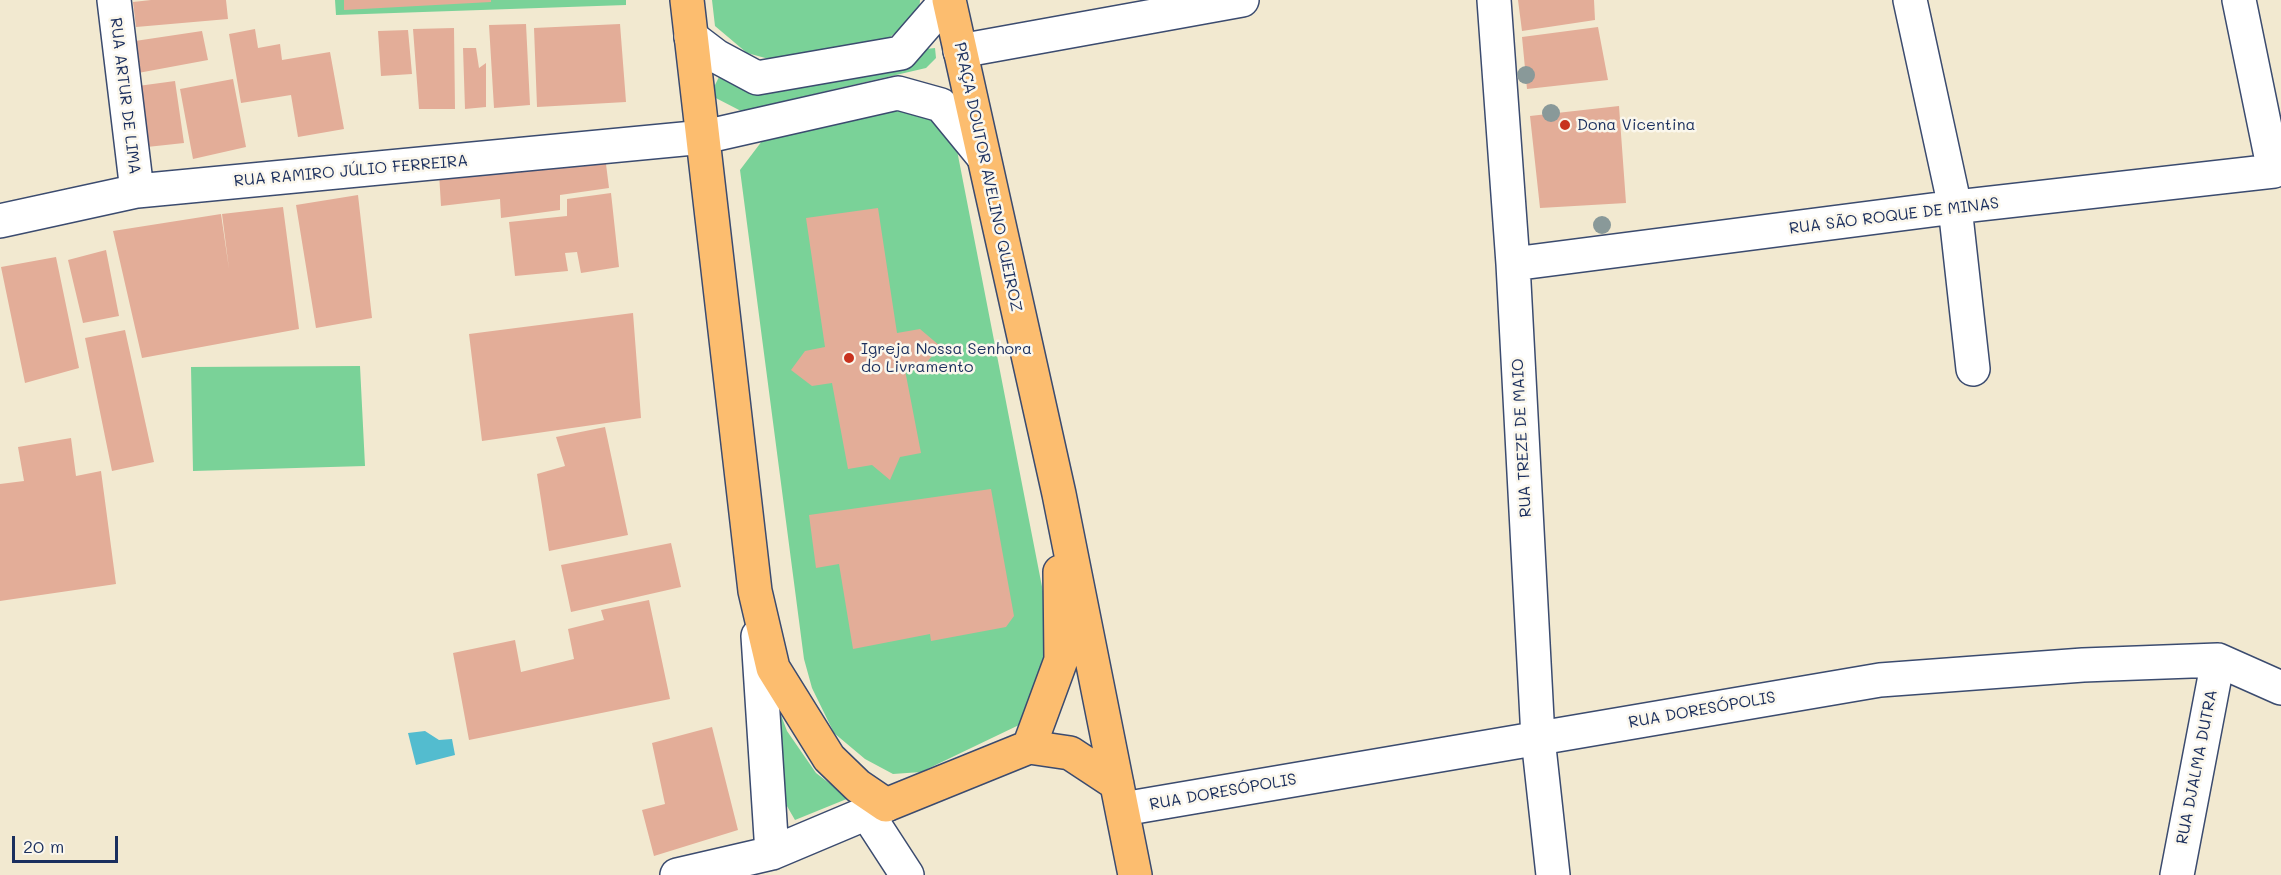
<!DOCTYPE html>
<html>
<head>
<meta charset="utf-8">
<style>
	body { margin:0 }
	#map { position:relative; width:2281px; height:875px; overflow:hidden; background:#f2e9d0; font-family:Mali,sans-serif }
	canvas { display:block }
	.scale { position:absolute; left:12px; top:836px; width:106px; height:27px; box-sizing:border-box; border:3px solid #1b2f5e; border-top:0; padding-left:8px; font-size:18px; line-height:21px; white-space:nowrap; color:#1b2f5e; -webkit-text-stroke:4px #fbf7ec; paint-order:stroke }
</style>
</head>
<body>
<div id="map">
<canvas width="2281" height="875"></canvas>
<div class="scale">20 m</div>
</div>
<script>
const context = document.querySelector('canvas').getContext('2d');
context.lineJoin = 'round';
function paint(path, color) { context.fillStyle = color; context.fill(path, 'evenodd'); }
const poly = rows => new Path2D(rows.map(r => 'M' + r).join(''));
function stroke(path, color, width, dash) { context.strokeStyle = color; context.lineWidth = width; context.lineCap = dash ? 'butt' : 'round'; context.setLineDash(dash || []); context.stroke(path); }
function label(font, color, halo, rows, align = 'center') {
  context.font = font + ' Mali,sans-serif'; context.lineWidth = 5; context.setLineDash([]); context.textBaseline = 'middle'; context.strokeStyle = halo; context.fillStyle = color; for (const [text, x, y, turn = 0] of rows) {
    context.save(); context.translate(x, y); context.rotate((+turn || 0) * Math.PI / 180); context.textAlign = isNaN(turn) ? turn : align; if (halo) context.strokeText(text, 0, 0); context.fillText(text, 0, 0); context.restore();
  }
}
paint(poly([
	[335,0,626,0,626,5,336,15],
	[712,0,920,0,919,13,889,38,769,59,747,53,715,26],
	[935,48,936,58,926,68,741,111,710,95,720,75,754,94,914,59,926,49],
	[904,108,935,117,955,140,1052,638,1036,691,1019,725,921,772,893,774,865,759,834,733,812,688,804,659,740,170,762,141],
	[360,366,365,466,193,471,191,367],
	[778,707,787,731,816,773,833,786,854,796,795,820,784,801]
]), '#7ad298');
paint(poly([
	[425,731,439,740,452,739,455,755,416,765,408,733]
]), '#53bccf');
paint(poly([
	[151,0,226,0,228,19,136,27,133,2],
	[344,0,491,0,491,2,344,10],
	[1518,0,1594,0,1595,20,1522,31],
	[526,24,530,105,494,108,489,25],
	[620,24,626,102,537,107,534,28],
	[1598,27,1608,80,1527,89,1522,37],
	[454,28,455,109,419,109,413,29],
	[255,29,258,48,280,44,282,60,330,52,344,129,298,137,291,95,241,103,229,34],
	[408,30,412,74,381,76,378,31],
	[202,31,208,60,138,73,135,41],
	[463,48,476,48,479,68,486,63,486,107,465,109],
	[233,79,246,147,193,159,180,89],
	[175,81,184,143,147,147,138,86],
	[1619,106,1626,203,1540,208,1530,116],
	[605,156,609,188,560,195,560,210,501,218,500,199,441,206,439,173],
	[611,193,619,267,581,273,577,252,565,253,568,271,515,276,509,222,567,216,567,199],
	[358,195,372,318,316,328,296,205],
	[283,207,299,329,142,358,113,231,221,214,229,269,222,214],
	[878,208,897,333,920,329,940,346,924,366,905,370,921,453,900,457,890,480,872,465,848,469,832,383,812,386,791,370,805,351,825,347,806,218],
	[106,250,119,316,83,323,68,260],
	[56,257,79,368,25,383,1,267],
	[633,313,641,418,482,441,469,334],
	[125,330,154,462,112,471,85,338],
	[605,427,628,535,549,551,537,474,565,466,556,437],
	[71,438,76,476,101,471,116,584,0,601,0,484,24,481,18,447],
	[991,489,1014,616,1006,627,931,641,930,634,853,649,839,564,816,568,809,515],
	[671,543,681,587,571,612,561,565],
	[649,600,670,699,469,740,453,653,515,640,521,672,574,659,568,629,604,620,601,610],
	[712,727,738,830,654,856,642,810,665,804,652,743]
]), '#e3ad98');
const minor = poly([
	[114,0,137,191],
	[1494,0,1513,264,1538,738,1553,875],
	[1910,0,1955,207,1973,369],
	[691,37,716,56,757,78,901,53,947,0],
	[960,51,1242,0],
	[0,221,137,191,704,137,898,93,941,105,982,155],
	[1513,264,1955,207,2274,171,2239,0],
	[758,636,772,853],
	[1123,809,1880,680,2083,665,2218,660,2281,688],
	[868,815,907,875],
	[677,875,772,853,886,805],
	[2177,875,2218,660]
]);
const major = poly([
	[687,0,755,591,773,668,829,758,858,786,886,805,1029,747,1070,753,1117,784],
	[949,0,1059,494,1135,875],
	[1029,747,1061,660,1060,572]
]);
stroke(minor, '#3b4b6f', 36);
stroke(major, '#3b4b6f', 36);
stroke(minor, '#fff', 33);
stroke(major, '#fcbd6f', 33);
context.fillStyle = '#899999';
for (const [x, y] of [
	[1526,75],
	[1551,113],
	[1602,225]
]) { context.beginPath(); context.arc(x, y, 9, 0, 2 * Math.PI); context.fill(); }
for (const [x, y, r, color] of [
	[1565,125,6,"#c8321e"],
	[849,358,6,"#c8321e"]
]) { const dot = new Path2D(); dot.arc(x, y, r, 0, 2 * Math.PI); context.fillStyle = color; context.fill(dot); stroke(dot, '#fbf7ec', 2); }
label('16px', '#1b2f5e', '#fbf7ec', [
	["RUA ARTUR DE LIMA",125,96,83],
	["RUA RAMIRO JÚLIO FERREIRA",351,171,-5],
	["PRAÇA DOUTOR AVELINO QUEIROZ",988,177,78],
	["RUA SÃO ROQUE DE MINAS",1894,216,-7],
	["RUA TREZE DE MAIO",1522,438,-93],
	["RUA DORESÓPOLIS",1702,710,-10],
	["RUA DJALMA DUTRA",2197,767,-79],
	["RUA DORESÓPOLIS",1223,792,-10]
]);
label('16px', '#1b2f5e', '#fbf7ec', [
	["Dona Vicentina",1577,125],
	["Igreja Nossa Senhora",861,349],
	["do Livramento",861,367]
], 'left');
</script>
</body>
</html>
